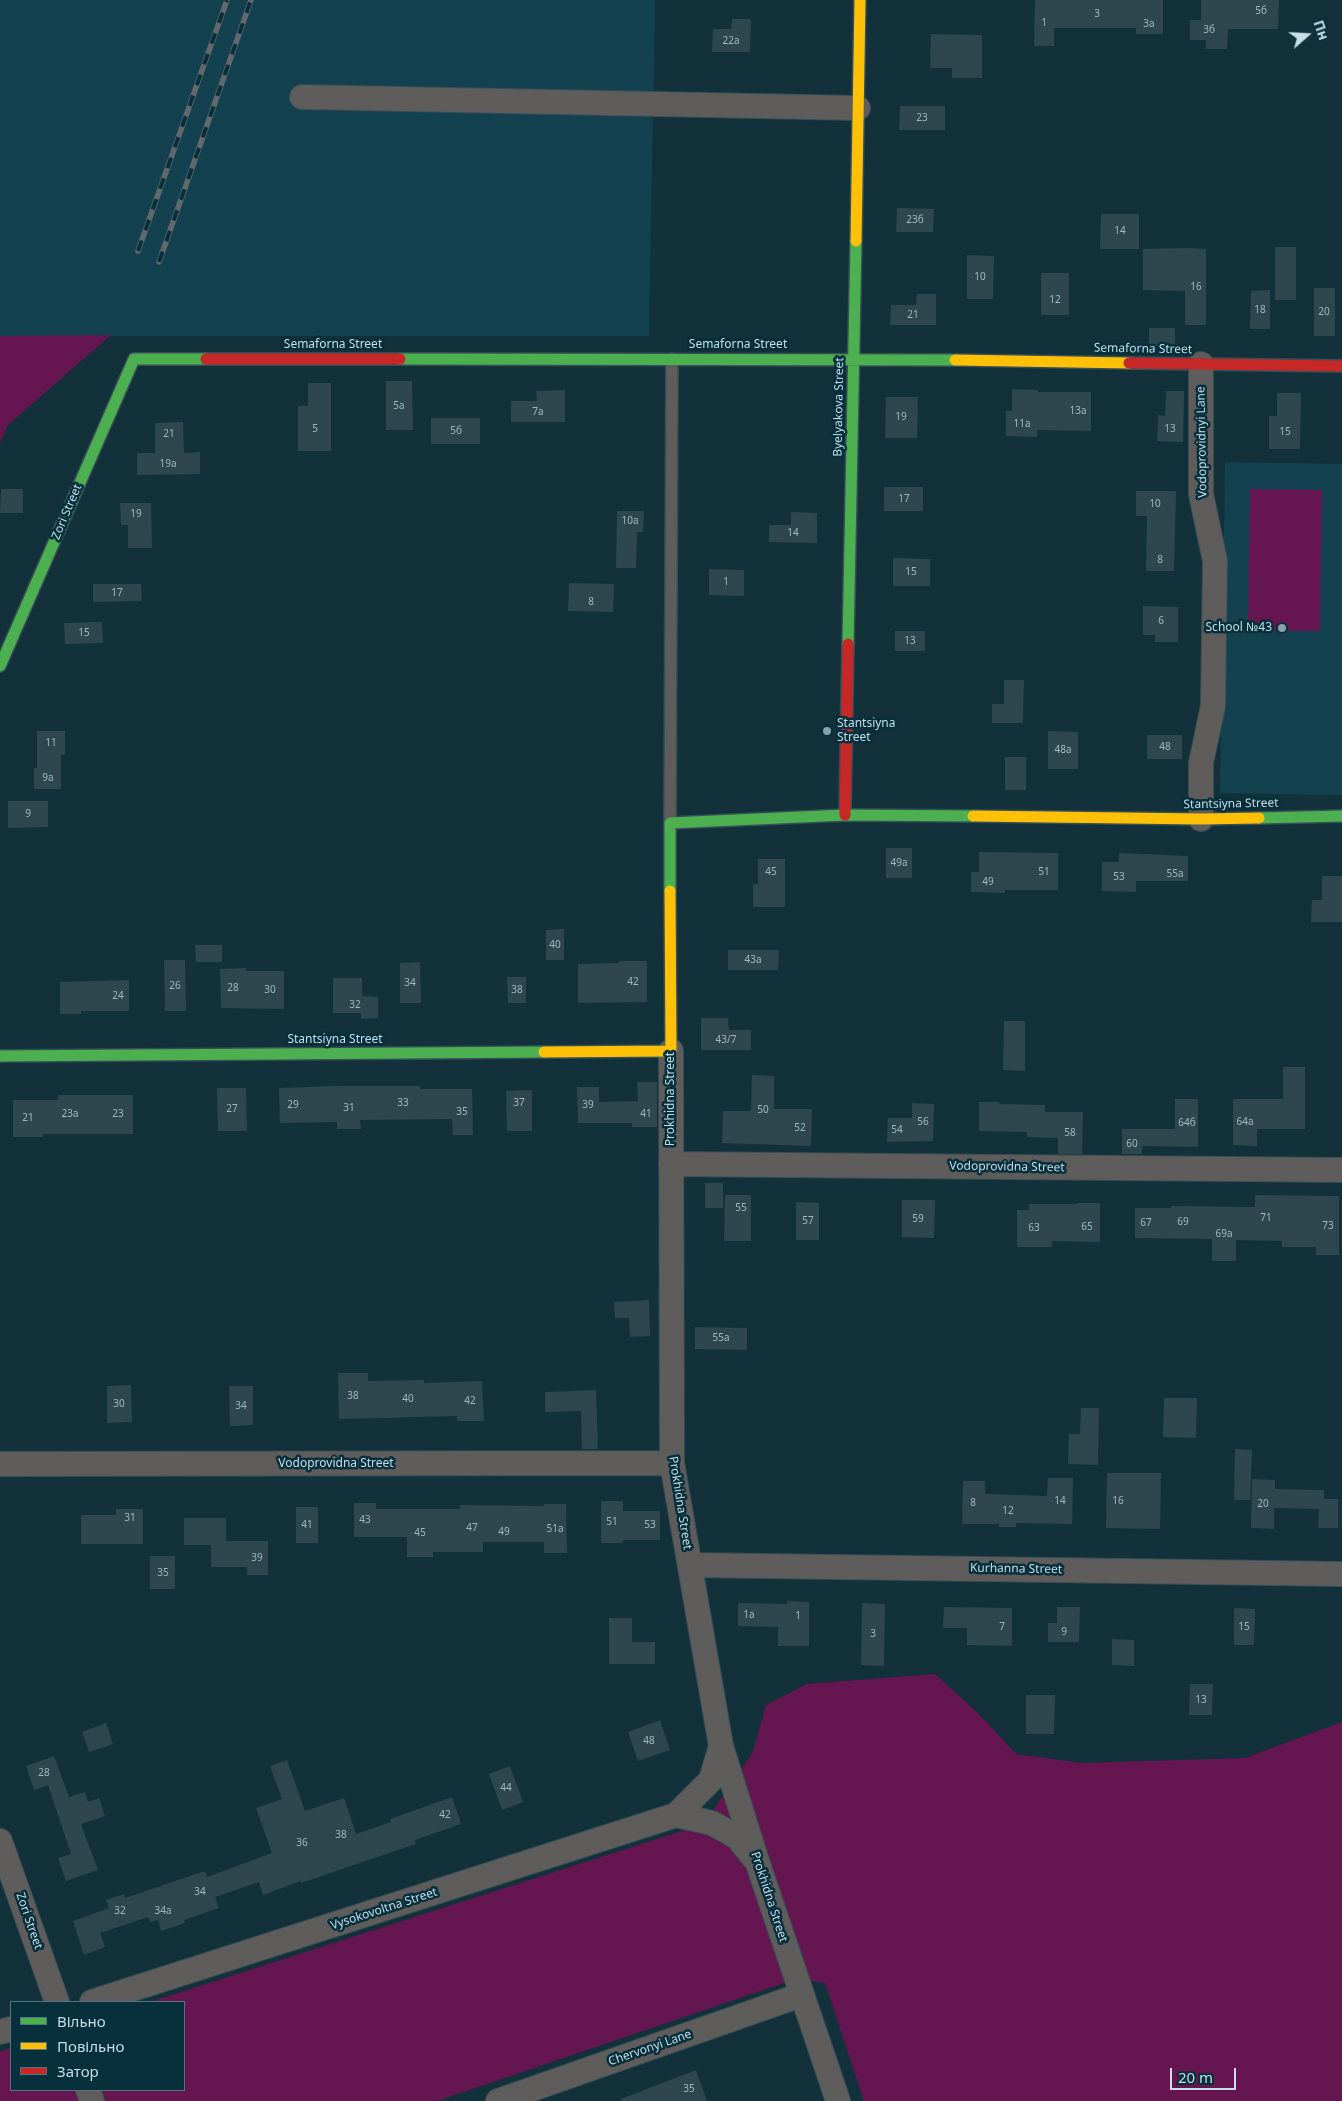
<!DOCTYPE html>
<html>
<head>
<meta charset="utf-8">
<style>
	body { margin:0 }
	#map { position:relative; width:1342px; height:2101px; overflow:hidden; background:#12313a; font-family:"Noto Sans",sans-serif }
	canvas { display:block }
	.legend { position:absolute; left:10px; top:2001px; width:175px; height:90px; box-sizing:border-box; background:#072f3c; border:1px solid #537581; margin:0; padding:6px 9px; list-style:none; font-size:15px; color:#c5dee8 }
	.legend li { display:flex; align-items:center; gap:10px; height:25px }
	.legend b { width:25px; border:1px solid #537581 }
	.north { position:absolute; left:1282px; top:10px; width:50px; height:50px; -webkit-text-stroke:4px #072f3c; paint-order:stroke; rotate:71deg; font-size:14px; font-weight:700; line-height:20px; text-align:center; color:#c5dee8 }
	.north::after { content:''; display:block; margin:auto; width:18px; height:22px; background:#c5dee8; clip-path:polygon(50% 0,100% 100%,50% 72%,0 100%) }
	.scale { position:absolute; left:1170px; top:2068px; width:66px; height:22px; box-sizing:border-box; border:2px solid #c5dee8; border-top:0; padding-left:6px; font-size:15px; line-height:18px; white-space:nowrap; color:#c5dee8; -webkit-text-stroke:4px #072f3c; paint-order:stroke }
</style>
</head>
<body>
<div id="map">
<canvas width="1342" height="2101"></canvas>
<ul class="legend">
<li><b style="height:6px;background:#4caf50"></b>Вільно</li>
<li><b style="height:6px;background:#ffc107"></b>Повільно</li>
<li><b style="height:6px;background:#c62828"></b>Затор</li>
</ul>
<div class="north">Пн</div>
<div class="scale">20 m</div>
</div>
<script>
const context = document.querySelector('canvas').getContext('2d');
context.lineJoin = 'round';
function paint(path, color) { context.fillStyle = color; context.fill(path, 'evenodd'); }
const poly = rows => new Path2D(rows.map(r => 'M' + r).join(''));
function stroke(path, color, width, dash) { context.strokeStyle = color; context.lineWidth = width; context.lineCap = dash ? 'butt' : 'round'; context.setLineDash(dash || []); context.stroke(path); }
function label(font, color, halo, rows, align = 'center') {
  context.font = font + ' "Noto Sans",sans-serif'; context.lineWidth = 5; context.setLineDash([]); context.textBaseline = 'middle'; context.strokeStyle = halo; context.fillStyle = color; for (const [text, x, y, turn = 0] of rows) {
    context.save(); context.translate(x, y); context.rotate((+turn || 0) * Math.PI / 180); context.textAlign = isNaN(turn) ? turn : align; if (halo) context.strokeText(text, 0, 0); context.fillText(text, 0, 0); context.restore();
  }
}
paint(poly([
	[0,0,655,0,649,336,0,336],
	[1225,462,1342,464,1342,795,1220,793]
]), '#144150');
paint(poly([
	[111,335,8,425,0,443,0,336],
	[1250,489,1322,490,1320,631,1248,630],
	[935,1674,979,1714,1016,1754,1082,1763,1245,1758,1342,1722,1342,2101,864,2101,825,1983,796,1979,437,2101,0,2101,0,2051,11,2048,11,2090,184,2090,184,2002,150,2002,685,1830,712,1812,753,1752,766,1705,807,1684]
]), '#651650');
paint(poly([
	[1035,0,1163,0,1163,34,1136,34,1136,28,1054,28,1054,46,1034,46],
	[1201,0,1279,0,1278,29,1228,29,1227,49,1206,49,1206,40,1190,40,1190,20,1201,20],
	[732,19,751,19,750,52,712,52,713,29,731,29],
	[931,34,982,35,982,78,952,78,952,68,930,68],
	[900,106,945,106,945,130,899,130],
	[897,208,934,209,933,232,896,232],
	[1101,214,1139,214,1139,249,1100,249],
	[1275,247,1296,247,1296,300,1275,300],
	[1186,248,1206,249,1206,325,1185,325,1185,291,1143,290,1143,249],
	[967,255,994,256,993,299,967,299],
	[1041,273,1069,273,1069,315,1041,315],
	[1314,288,1335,288,1335,336,1314,336],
	[1270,290,1270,329,1250,329,1251,291],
	[917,294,936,294,936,325,890,325,891,305,916,305],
	[1149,328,1175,328,1175,348,1149,348],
	[386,381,412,381,413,430,386,430],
	[308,383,331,383,331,451,298,451,298,406,308,406],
	[1012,389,1038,390,1038,392,1091,392,1091,431,1037,430,1037,437,1006,436,1006,411,1012,411],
	[565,390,565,422,511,422,511,401,537,401,536,391],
	[1166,391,1184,391,1183,442,1157,441,1158,415,1165,416],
	[1277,393,1301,393,1300,449,1269,449,1269,416,1277,416],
	[886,397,918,397,917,438,885,438],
	[431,418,480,418,480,444,431,444],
	[183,422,184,453,200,452,200,474,137,475,137,453,155,453,155,423],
	[884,487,923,487,923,511,884,511],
	[1,489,23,489,23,513,0,513],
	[1136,491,1176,491,1174,571,1146,571,1147,516,1136,516],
	[120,503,151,503,152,548,128,548,128,525,121,525],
	[617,511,644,511,643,532,637,532,636,568,616,568],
	[791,512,817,513,817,543,769,542,769,525,791,525],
	[893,558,930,559,930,586,893,586],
	[709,569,744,570,744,596,709,595],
	[569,583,614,584,613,612,568,611],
	[93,584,141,584,142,601,93,602],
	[1143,606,1178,607,1178,642,1155,642,1155,635,1143,635],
	[102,622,103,643,65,644,64,623],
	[895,631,925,631,925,651,895,651],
	[1004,680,1024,680,1023,723,992,723,992,704,1004,704],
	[37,731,65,731,65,755,61,755,61,789,34,789,34,768,37,768],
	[1048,731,1078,732,1078,769,1048,769],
	[1147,735,1182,735,1182,759,1147,759],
	[1005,757,1026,757,1026,790,1005,790],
	[8,801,48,801,48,827,8,828],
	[886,848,912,848,912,878,886,878],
	[979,852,1058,853,1058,890,1005,890,1005,893,971,892,971,872,979,872],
	[1119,853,1188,856,1188,881,1136,881,1136,892,1102,891,1102,862,1119,862],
	[758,859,785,859,785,907,753,907,753,884,758,884],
	[1322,876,1342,876,1342,922,1311,922,1312,900,1322,900],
	[564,929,564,960,546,960,546,930],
	[195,945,222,945,222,962,196,962],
	[728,950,779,950,778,970,728,970],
	[164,960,185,960,186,1011,165,1011],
	[619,961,647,961,647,1002,578,1003,578,964,619,963],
	[420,962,421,1003,400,1003,400,963],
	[246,968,246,971,284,971,284,1009,221,1008,220,969],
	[507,977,526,977,526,1003,508,1003],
	[333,978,362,978,362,996,378,997,378,1018,361,1019,361,1013,333,1013],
	[129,980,129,1011,81,1011,81,1014,60,1014,60,982],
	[701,1018,728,1018,729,1030,751,1030,751,1050,701,1050],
	[1004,1021,1025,1021,1025,1071,1003,1070],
	[1283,1067,1305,1067,1305,1129,1257,1129,1257,1146,1233,1145,1233,1099,1283,1099],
	[752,1075,774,1076,774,1109,812,1109,811,1146,722,1143,723,1111,751,1111],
	[637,1082,657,1082,657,1127,632,1127,632,1123,578,1123,577,1087,599,1087,599,1102,638,1101],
	[337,1086,420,1086,420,1089,472,1089,473,1135,453,1135,452,1119,360,1120,361,1129,337,1129,337,1122,280,1123,279,1088],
	[217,1088,246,1088,247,1131,218,1131],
	[532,1090,532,1131,507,1131,506,1091],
	[58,1095,133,1095,133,1134,43,1134,43,1137,13,1137,13,1100,58,1100],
	[1175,1099,1198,1099,1198,1147,1142,1146,1142,1154,1122,1154,1122,1129,1175,1129],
	[979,1102,999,1102,999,1104,1045,1105,1045,1112,1083,1112,1082,1154,1058,1154,1058,1138,1027,1137,1027,1132,979,1131],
	[912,1103,934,1104,933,1141,887,1142,888,1118,912,1118],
	[705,1183,723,1183,723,1208,705,1208],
	[725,1195,751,1195,751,1241,724,1241],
	[1255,1195,1339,1196,1339,1255,1316,1255,1316,1247,1282,1247,1282,1241,1236,1240,1236,1261,1212,1261,1212,1239,1135,1238,1135,1208,1171,1208,1171,1206,1255,1207],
	[902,1200,935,1200,934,1238,902,1237],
	[796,1202,819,1203,819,1240,796,1240],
	[1078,1203,1100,1203,1100,1242,1052,1241,1052,1247,1017,1247,1017,1210,1029,1210,1029,1204,1078,1204],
	[649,1300,650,1336,630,1337,629,1318,615,1318,614,1302],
	[695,1327,747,1328,747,1350,695,1349],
	[338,1373,368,1373,368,1381,424,1380,424,1383,482,1381,484,1421,457,1421,457,1416,339,1419],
	[131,1385,132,1422,107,1423,107,1386],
	[229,1386,253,1386,253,1425,230,1426],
	[596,1390,598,1449,582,1449,581,1411,545,1412,545,1392],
	[1164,1398,1197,1398,1196,1438,1163,1437],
	[1081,1408,1099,1408,1098,1465,1068,1464,1069,1434,1080,1434],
	[1235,1449,1252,1450,1250,1500,1234,1500],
	[1107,1473,1161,1473,1160,1529,1106,1528],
	[1048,1478,1073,1478,1072,1524,1016,1523,1016,1527,999,1527,999,1524,962,1524,963,1481,985,1481,985,1494,1047,1496],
	[1252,1479,1275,1480,1275,1489,1324,1490,1324,1499,1338,1499,1338,1528,1318,1528,1319,1509,1274,1508,1274,1529,1251,1528],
	[601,1501,623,1501,623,1511,660,1511,660,1540,623,1540,623,1543,601,1543],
	[354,1503,376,1503,376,1509,460,1509,460,1505,544,1506,544,1504,566,1504,567,1553,544,1553,544,1542,483,1542,483,1552,433,1552,433,1557,407,1557,407,1537,354,1537],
	[296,1507,318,1507,318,1543,296,1543],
	[116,1509,143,1509,143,1544,81,1544,81,1515,116,1515],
	[184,1518,226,1518,226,1541,268,1541,268,1575,247,1575,247,1567,211,1567,211,1545,184,1545],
	[150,1556,175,1556,175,1589,150,1589],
	[787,1601,809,1602,809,1646,778,1646,778,1627,738,1626,738,1603,787,1604],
	[862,1603,885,1604,884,1666,861,1665],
	[944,1607,1012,1608,1012,1646,967,1645,967,1628,943,1628],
	[1057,1607,1080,1607,1079,1642,1048,1642,1048,1623,1057,1623],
	[1234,1608,1255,1609,1254,1645,1234,1645],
	[609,1618,632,1618,632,1642,655,1642,655,1664,609,1664],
	[1112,1639,1134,1640,1134,1666,1112,1665],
	[1190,1684,1213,1684,1212,1715,1189,1715],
	[1026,1695,1055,1695,1054,1734,1026,1734],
	[660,1720,670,1750,638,1761,628,1732],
	[106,1723,113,1744,89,1752,82,1732],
	[54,1756,69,1797,85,1792,88,1802,99,1798,105,1816,81,1824,98,1870,66,1881,58,1858,71,1854,48,1785,34,1790,26,1766],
	[287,1760,305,1811,344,1798,356,1834,391,1822,390,1819,452,1797,461,1824,415,1840,416,1844,301,1883,301,1881,263,1895,259,1882,215,1897,219,1908,184,1920,185,1923,161,1931,158,1920,150,1922,148,1917,100,1933,105,1947,84,1955,73,1921,109,1908,106,1900,124,1894,125,1898,205,1871,207,1877,272,1853,256,1808,282,1799,270,1766],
	[510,1766,523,1802,502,1810,489,1774],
	[696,2070,707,2101,621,2101,621,2099]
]), '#2e474e');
const lane = poly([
	[670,823,672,359]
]);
const street = poly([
	[302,97,858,108],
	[1201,819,1201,763,1213,706,1215,561,1201,494,1201,364],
	[671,1051,672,1463,721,1746,757,1861,838,2101],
	[671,1164,1342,1170],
	[0,1464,672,1463],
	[690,1565,1342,1574],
	[676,1815,712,1823,737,1837,753,1857],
	[0,1841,57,2002],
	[92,2002,676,1815,711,1780,721,1746],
	[0,2032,11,2029],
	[88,2090,92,2101],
	[498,2101,801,1995]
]);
const fast = poly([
	[400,359,955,360],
	[848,644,856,241],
	[0,666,134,359,206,359],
	[1259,818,1342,816],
	[670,891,670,823,845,815,973,816],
	[0,1056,544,1052]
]);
const slow = poly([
	[856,241,860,0],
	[955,360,1129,363],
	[973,816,1201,819,1259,818],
	[544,1052,671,1051,670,891]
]);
const jam = poly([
	[206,359,400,359],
	[1129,363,1342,366],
	[845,815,848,644]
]);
stroke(lane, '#364e56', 14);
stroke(street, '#364e56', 26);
stroke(fast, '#364e56', 14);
stroke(slow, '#364e56', 14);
stroke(jam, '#364e56', 14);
stroke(lane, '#5e5d5c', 11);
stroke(street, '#5e5d5c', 24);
stroke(fast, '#4caf50', 11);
stroke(slow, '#ffc107', 11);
stroke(jam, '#c62828', 11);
const rail = poly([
	[138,251,227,0],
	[159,262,251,0]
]);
stroke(rail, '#61696c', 5.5);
stroke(rail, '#072f3c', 4, [11]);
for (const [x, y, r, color] of [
	[1282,628,5,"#86a1ab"],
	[827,731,5,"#86a1ab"]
]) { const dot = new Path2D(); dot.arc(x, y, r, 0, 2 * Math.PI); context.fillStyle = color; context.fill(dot); stroke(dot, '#072f3c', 2); }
label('10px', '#9fb8c2', null, [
	["5б",1261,11],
	["3",1097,14],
	["1",1044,23],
	["3а",1149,24],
	["3б",1209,30],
	["22а",731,41],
	["23",922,118],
	["23б",915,220],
	["14",1120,231],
	["10",980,277],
	["16",1196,287],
	["12",1055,300],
	["18",1260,310],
	["20",1324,312],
	["21",913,315],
	["5а",399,406],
	["13а",1078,411],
	["7а",538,412],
	["19",901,417],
	["11а",1022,424],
	["5",315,429],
	["13",1170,429],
	["5б",456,431],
	["15",1285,432],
	["21",169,434],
	["19а",168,464],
	["17",904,499],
	["10",1155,504],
	["19",136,514],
	["10а",630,521],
	["14",793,533],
	["8",1160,560],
	["15",911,572],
	["1",726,582],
	["17",117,593],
	["8",591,602],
	["6",1161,621],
	["15",84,633],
	["13",910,641],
	["11",51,743],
	["48",1165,747],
	["48а",1063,750],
	["9а",48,778],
	["9",28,814],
	["49а",899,863],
	["45",771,872],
	["51",1044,872],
	["55а",1175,874],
	["53",1119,877],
	["49",988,882],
	["40",555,945],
	["43а",753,960],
	["42",633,982],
	["34",410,983],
	["26",175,986],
	["28",233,988],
	["30",270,990],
	["38",517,990],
	["24",118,996],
	["32",355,1005],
	["43/7",726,1040],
	["33",403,1103],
	["37",519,1103],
	["29",293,1105],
	["39",588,1105],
	["31",349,1108],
	["27",232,1109],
	["50",763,1110],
	["35",462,1112],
	["23а",70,1114],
	["23",118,1114],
	["41",646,1114],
	["21",28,1118],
	["56",923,1122],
	["64а",1245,1122],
	["64б",1187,1123],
	["52",800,1128],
	["54",897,1130],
	["58",1070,1133],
	["60",1132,1144],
	["55",741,1208],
	["71",1266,1218],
	["59",918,1219],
	["57",808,1221],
	["69",1183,1222],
	["67",1146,1223],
	["73",1328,1226],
	["65",1087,1227],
	["63",1034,1228],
	["69а",1224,1234],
	["55а",721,1338],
	["38",353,1396],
	["40",408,1399],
	["42",470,1401],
	["30",119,1404],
	["34",241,1406],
	["14",1060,1501],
	["16",1118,1501],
	["8",973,1503],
	["20",1263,1504],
	["12",1008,1511],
	["31",130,1518],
	["43",365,1520],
	["51",612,1522],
	["41",307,1525],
	["53",650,1525],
	["47",472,1528],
	["51а",555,1529],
	["49",504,1532],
	["45",420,1533],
	["39",257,1558],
	["35",163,1573],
	["1а",749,1615],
	["1",798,1616],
	["7",1002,1627],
	["15",1244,1627],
	["9",1064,1632],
	["3",873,1634],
	["13",1201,1700],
	["48",649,1741],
	["28",44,1773],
	["44",506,1788],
	["42",445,1815],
	["38",341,1835],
	["36",302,1843],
	["34",200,1892],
	["32",120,1911],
	["34а",163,1911],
	["35",689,2089]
]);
label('12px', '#c5dee8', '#072f3c', [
	["Semaforna Street",333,345],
	["Semaforna Street",738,345],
	["Semaforna Street",1143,349,1],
	["Byelyakova Street",839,407,-89],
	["Vodoprovidnyi Lane",1202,442,-91],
	["Zori Street",67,512,-67],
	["Stantsiyna Street",1231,804,-1],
	["Stantsiyna Street",335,1040],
	["Prokhidna Street",671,1099,-90],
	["Vodoprovidna Street",1007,1167,1],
	["Vodoprovidna Street",336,1464],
	["Prokhidna Street",680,1503,81],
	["Kurhanna Street",1016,1569,1],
	["Prokhidna Street",769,1897,72],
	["Vysokovoltna Street",384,1909,-18],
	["Zori Street",29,1921,71],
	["Chervonyi Lane",650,2048,-19]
]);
label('12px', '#c5dee8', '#072f3c', [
	["School №43",1272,628],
	["Stantsiyna",837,724,"left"],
	["Street",837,738,"left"]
], 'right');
</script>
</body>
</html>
